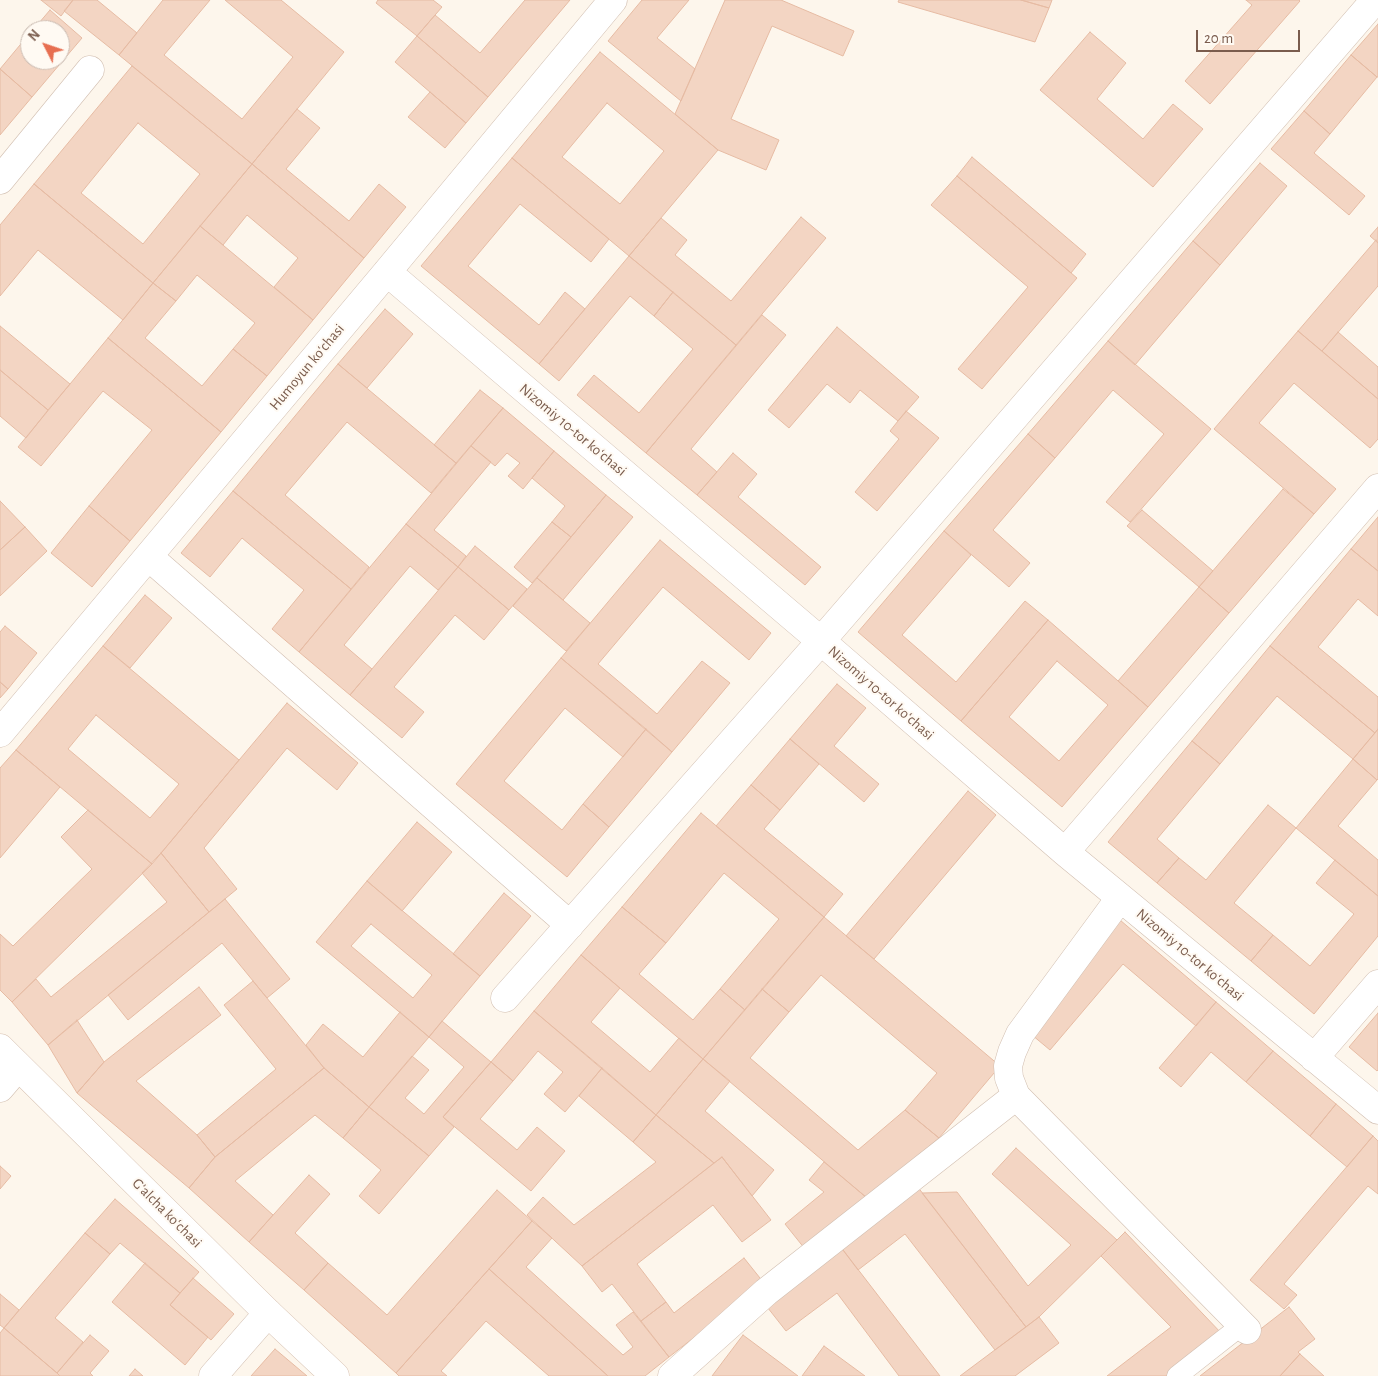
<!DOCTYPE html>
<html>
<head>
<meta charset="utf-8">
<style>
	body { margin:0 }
	#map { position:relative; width:1378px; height:1376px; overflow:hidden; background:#fdf6ec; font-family:"Alegreya Sans",sans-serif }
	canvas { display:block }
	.north { position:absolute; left:20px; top:20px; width:50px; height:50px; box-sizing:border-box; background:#fffaf3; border:1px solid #cabbb1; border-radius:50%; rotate:311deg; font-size:14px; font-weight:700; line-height:20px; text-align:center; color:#7a5c4d }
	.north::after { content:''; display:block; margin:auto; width:18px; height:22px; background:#e76f51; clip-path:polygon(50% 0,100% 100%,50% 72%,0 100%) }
	.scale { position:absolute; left:1196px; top:30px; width:104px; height:22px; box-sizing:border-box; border:2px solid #7a5c4d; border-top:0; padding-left:6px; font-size:15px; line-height:18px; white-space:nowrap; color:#7a5c4d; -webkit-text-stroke:4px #fffaf3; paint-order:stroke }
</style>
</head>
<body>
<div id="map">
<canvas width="1378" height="1376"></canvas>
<div class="north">N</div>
<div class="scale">20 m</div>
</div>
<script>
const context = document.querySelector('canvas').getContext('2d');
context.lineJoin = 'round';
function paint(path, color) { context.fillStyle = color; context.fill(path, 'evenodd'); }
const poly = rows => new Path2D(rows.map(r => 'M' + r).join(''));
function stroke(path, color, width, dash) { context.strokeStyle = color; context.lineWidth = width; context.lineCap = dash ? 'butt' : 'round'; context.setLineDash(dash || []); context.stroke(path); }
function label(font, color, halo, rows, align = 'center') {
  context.font = font + ' "Alegreya Sans",sans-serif'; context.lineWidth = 4; context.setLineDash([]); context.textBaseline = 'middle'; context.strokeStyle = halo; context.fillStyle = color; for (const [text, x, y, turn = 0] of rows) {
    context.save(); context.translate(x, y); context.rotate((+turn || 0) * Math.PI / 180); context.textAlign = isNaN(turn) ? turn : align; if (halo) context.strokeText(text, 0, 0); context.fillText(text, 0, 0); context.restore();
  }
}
const building = poly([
	[41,0,73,0,61,16,41,0],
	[73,0,97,0,137,33,119,55,64,11,73,0],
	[163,0,210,0,164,55,242,119,293,57,225,0,281,0,344,52,252,164,119,55,163,0],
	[378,0,433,0,442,7,417,36,376,3,378,0],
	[525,0,570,0,488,97,417,36,435,15,480,53,525,0],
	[642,0,689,0,657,38,695,69,681,101,608,41,642,0],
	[725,0,781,0,854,31,843,56,772,26,731,119,779,140,766,170,718,150,675,114,725,0],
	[899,0,1021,0,1049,8,1035,42,898,2,899,0],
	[1021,0,1052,0,1049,8,1021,0],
	[1246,0,1299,0,1300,1,1210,104,1185,81,1252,5,1246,0],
	[50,10,82,38,32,97,0,69,30,33,30,60,60,60,60,30,33,30,50,10],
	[1378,24,1378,77,1377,77,1351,55,1378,24],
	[1090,32,1126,63,1097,99,1143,139,1173,104,1203,129,1153,187,1040,90,1090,32],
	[417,36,488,97,466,123,395,62,417,36],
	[600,52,718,150,629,256,512,158,600,52],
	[607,103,664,151,620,204,562,157,607,103],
	[1351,55,1377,77,1330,134,1304,111,1351,55],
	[132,66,252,164,153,283,34,184,132,66],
	[138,123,200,174,143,244,81,193,138,123],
	[0,69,32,97,0,135,0,69],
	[430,92,466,123,445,148,408,117,430,92],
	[297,109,320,128,286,169,349,221,379,184,406,207,364,258,252,164,297,109],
	[1304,111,1330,134,1314,153,1365,196,1349,215,1271,149,1304,111],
	[972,157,1086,254,1071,273,957,176,972,157],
	[512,158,609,239,591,262,520,204,468,266,539,325,565,292,585,309,539,364,421,266,512,158],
	[1260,163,1287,186,1220,265,1193,241,1260,163],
	[252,164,364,258,313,320,274,287,298,258,247,215,223,245,200,226,252,164],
	[957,176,1077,278,982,389,958,369,1028,287,931,205,957,176],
	[34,184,153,283,123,320,38,250,0,296,0,225,34,184],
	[801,217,826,238,736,345,629,256,661,218,687,240,675,255,731,301,801,217],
	[200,226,313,320,267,376,233,349,255,323,197,275,176,301,153,283,200,226],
	[1378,227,1378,243,1370,236,1378,227],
	[1376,240,1378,243,1378,286,1322,351,1298,331,1376,240],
	[1193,241,1220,265,1135,365,1108,341,1193,241],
	[629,256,673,292,654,316,630,296,559,381,539,364,629,256],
	[153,283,176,301,145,338,202,386,233,349,267,376,221,432,108,338,153,283],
	[673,292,736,345,646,453,577,395,594,375,639,413,693,349,654,316,673,292],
	[385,309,413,334,367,388,338,364,385,309],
	[762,315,786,335,691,449,717,472,697,495,646,453,762,315],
	[0,326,70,384,48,410,0,370,0,326],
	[837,327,919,397,898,421,860,390,850,403,827,384,789,428,768,410,837,327],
	[1298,331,1378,399,1378,439,1370,448,1294,383,1259,423,1336,489,1314,514,1214,429,1298,331],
	[1338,332,1378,367,1378,399,1322,351,1338,332],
	[108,338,221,432,130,541,89,506,152,430,103,391,41,466,18,447,108,338],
	[1108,341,1211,429,1130,522,1106,502,1164,434,1113,390,1055,458,1028,434,1108,341],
	[338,364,456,463,431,493,347,422,285,495,369,567,351,589,233,491,338,364],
	[0,370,48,410,26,438,0,416,0,370],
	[480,390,503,408,456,463,434,445,480,390],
	[503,408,554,451,523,489,508,476,520,463,507,453,495,466,471,446,503,408],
	[906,411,939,438,877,511,855,492,899,439,890,431,906,411],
	[1028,434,1055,458,993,530,1030,563,1009,587,944,531,1028,434],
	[471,446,491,462,434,530,466,556,458,567,406,524,471,446],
	[554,451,606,495,571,537,552,522,565,506,532,478,554,451],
	[733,453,757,474,738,497,821,567,805,585,697,495,733,453],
	[1283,489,1314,514,1229,613,1199,587,1283,489],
	[233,491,351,589,299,652,272,629,304,590,242,538,210,577,181,553,233,491],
	[606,495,633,517,563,600,537,578,606,495],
	[0,501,25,527,0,550,0,501],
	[89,506,130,541,92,587,51,553,89,506],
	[1142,510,1213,571,1199,587,1127,526,1142,510],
	[1378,517,1378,571,1351,549,1378,517],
	[552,522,571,537,532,583,514,567,552,522],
	[406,524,458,567,438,590,410,566,344,645,372,669,350,695,299,652,406,524],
	[25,527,47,551,0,596,0,550,25,527],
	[944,531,971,555,902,635,956,682,1025,601,1048,620,961,721,858,632,944,531],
	[660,540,771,633,749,660,663,587,598,664,657,714,702,661,730,683,672,752,561,658,660,540],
	[475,546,527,589,509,610,458,567,475,546],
	[1351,549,1378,571,1378,616,1358,599,1318,647,1378,697,1378,729,1375,733,1270,646,1351,549],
	[458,567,509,610,484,640,455,615,394,687,424,712,402,738,350,695,458,567],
	[537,578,590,623,566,651,513,606,537,578],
	[1199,587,1229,613,1148,707,1118,681,1199,587],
	[145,595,172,618,130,668,103,646,145,595],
	[1048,620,1148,707,1062,807,961,721,1048,620],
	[1057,661,1108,705,1059,761,1009,717,1057,661],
	[5,626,37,653,8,689,0,682,0,632,5,626],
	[103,646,239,760,152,864,16,750,103,646],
	[96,715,179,784,150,818,68,749,96,715],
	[1270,646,1375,733,1353,759,1277,696,1220,764,1192,741,1270,646],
	[561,658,646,729,623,757,565,708,504,781,562,830,583,804,609,827,567,877,456,784,561,658],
	[0,682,8,689,0,698,0,682],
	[837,684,866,708,834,746,879,784,864,802,790,739,837,684],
	[287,703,358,763,337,790,287,748,204,848,237,889,209,912,161,853,287,703],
	[646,729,672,752,609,827,583,804,646,729],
	[1378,729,1378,779,1377,780,1353,759,1378,729],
	[790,739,819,764,780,810,751,785,790,739],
	[1192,741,1220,764,1157,839,1179,858,1157,883,1108,842,1192,741],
	[16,750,60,787,0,858,0,768,16,750],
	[1353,759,1377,780,1338,826,1378,860,1378,896,1296,828,1353,759],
	[751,785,780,810,764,829,843,894,824,917,716,826,751,785],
	[968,791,996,815,874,959,846,936,968,791],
	[1268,805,1296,828,1234,903,1273,935,1251,961,1157,883,1179,858,1206,880,1268,805],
	[88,810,152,864,12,1002,0,990,0,934,13,946,92,869,61,837,88,810],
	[701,813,824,917,745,1010,720,989,779,919,724,873,666,943,622,907,701,813],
	[417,822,452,852,402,911,367,881,417,822],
	[161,853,209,912,48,1045,12,1002,36,979,51,997,167,902,142,873,161,853],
	[1335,860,1378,896,1378,936,1314,1014,1251,961,1273,935,1310,966,1354,914,1316,883,1335,860],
	[367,881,480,976,429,1037,316,942,367,881],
	[371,924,432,975,413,998,351,946,371,924],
	[504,893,531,916,480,976,453,954,504,893],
	[225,899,290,979,267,998,222,943,128,1020,108,995,225,899],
	[622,907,666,943,639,974,693,1020,720,989,745,1010,703,1059,581,955,622,907],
	[824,917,1000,1066,939,1138,905,1110,937,1073,821,975,789,1012,762,989,824,917],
	[1120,920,1216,1002,1196,1026,1123,964,1050,1050,1026,1030,1120,920],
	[581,955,620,988,591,1022,650,1072,679,1038,703,1059,656,1115,534,1011,581,955],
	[253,981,324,1068,215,1157,197,1135,276,1069,224,1005,253,981],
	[199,987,221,1015,136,1081,197,1135,215,1157,189,1188,77,1093,104,1062,199,987],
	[762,989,789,1012,750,1058,858,1150,905,1110,939,1138,867,1198,703,1059,762,989],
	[1216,1002,1273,1051,1246,1082,1211,1052,1181,1087,1159,1068,1216,1002],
	[534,1011,602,1068,565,1112,544,1094,563,1072,538,1051,513,1081,491,1062,534,1011],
	[400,1012,429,1037,369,1107,324,1068,306,1045,323,1024,363,1057,400,1012],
	[1378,1013,1378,1070,1377,1071,1349,1047,1378,1013],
	[77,1020,104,1062,77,1093,48,1045,77,1020],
	[442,1021,491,1062,443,1117,454,1127,429,1156,369,1107,412,1056,429,1070,405,1098,424,1114,464,1067,429,1037,442,1021],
	[1273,1051,1336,1104,1310,1136,1246,1082,1273,1051],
	[703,1059,730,1081,705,1111,774,1170,752,1196,722,1157,714,1163,656,1115,703,1059],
	[491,1062,513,1081,480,1119,517,1150,537,1127,565,1151,531,1191,443,1117,491,1062],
	[324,1068,369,1107,343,1138,315,1115,235,1181,273,1215,249,1242,189,1188,215,1157,324,1068],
	[602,1068,656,1115,633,1142,579,1096,602,1068],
	[1336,1104,1373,1136,1347,1167,1310,1136,1336,1104],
	[369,1107,429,1156,379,1214,359,1196,381,1170,343,1138,369,1107],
	[656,1115,714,1163,582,1266,527,1215,543,1197,574,1225,656,1162,633,1142,656,1115],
	[1373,1136,1378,1141,1378,1194,1368,1186,1284,1284,1297,1295,1284,1309,1250,1280,1373,1136],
	[1016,1148,1117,1240,1039,1317,1026,1327,922,1193,957,1192,1028,1286,1071,1245,992,1174,1016,1148],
	[722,1157,771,1220,742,1242,713,1205,637,1264,666,1302,641,1321,612,1284,602,1292,582,1266,722,1157],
	[824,1162,867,1198,805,1249,785,1224,824,1192,809,1180,824,1162],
	[0,1166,11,1176,0,1189,0,1166],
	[309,1175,330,1194,295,1233,328,1263,304,1290,249,1242,309,1175],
	[917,1186,1026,1327,995,1350,905,1234,858,1270,840,1246,917,1186],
	[497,1190,532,1221,396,1373,304,1290,328,1263,387,1315,497,1190],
	[115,1199,199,1272,180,1293,120,1243,110,1254,85,1233,115,1199],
	[532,1221,552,1238,526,1267,623,1355,633,1347,616,1325,633,1312,669,1357,645,1376,608,1376,489,1269,532,1221],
	[1125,1232,1223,1335,1169,1376,1107,1376,1171,1327,1101,1256,1125,1232],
	[85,1233,110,1254,55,1318,83,1342,57,1373,4,1328,85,1233],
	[840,1246,940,1376,899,1376,837,1293,786,1331,764,1303,840,1246],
	[744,1258,764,1283,669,1357,641,1321,666,1302,674,1313,744,1258],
	[145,1263,180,1293,170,1305,208,1337,185,1365,112,1302,145,1263],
	[489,1269,608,1376,549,1376,486,1321,441,1371,447,1376,399,1376,396,1373,489,1269],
	[193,1278,234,1314,211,1340,170,1305,193,1278],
	[0,1294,19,1310,4,1328,0,1325,0,1294],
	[1289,1307,1315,1339,1298,1352,1300,1354,1280,1376,1200,1376,1289,1307],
	[1039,1317,1059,1343,1015,1376,960,1376,1039,1317],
	[4,1328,57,1373,60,1376,0,1376,0,1333,4,1328],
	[90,1335,109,1351,90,1373,93,1376,60,1376,57,1373,90,1335],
	[743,1335,798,1376,712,1376,743,1335],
	[824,1346,865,1376,802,1376,824,1346],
	[275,1349,307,1376,251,1376,275,1349],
	[1300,1354,1324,1376,1280,1376,1300,1354],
	[135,1369,143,1376,129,1376,135,1369]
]);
paint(building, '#f3d5c3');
stroke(building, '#e6bba3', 1);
const lane = poly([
	[1177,1376,1242,1325]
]);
const street = poly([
	[0,180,90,70],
	[387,272,821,641,1065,852,1378,1110],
	[149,557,570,925],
	[0,733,387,272,613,0],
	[1065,852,1378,488],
	[505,998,821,641,1375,0],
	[1314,1058,1378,984],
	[0,1088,18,1067],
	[1016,1096,1009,1078,1008,1066,1012,1052,1020,1034,1120,898],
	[213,1376,268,1313],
	[672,1376,766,1292,1016,1096,1247,1330]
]);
const secondary = poly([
	[0,1048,268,1313,335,1376]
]);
stroke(lane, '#d1beb0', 21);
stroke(street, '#d1beb0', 29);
stroke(secondary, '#d6c0b0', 29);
stroke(lane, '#fff', 20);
stroke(street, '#fff', 28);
stroke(secondary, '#fff', 28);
label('15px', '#7a5c4d', '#fffaf3', [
	["Humoyun koʻchasi",307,367,-50],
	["Nizomiy 10-tor koʻchasi",573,430,40],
	["Nizomiy 10-tor koʻchasi",881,693,41],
	["Nizomiy 10-tor koʻchasi",1190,955,40],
	["Gʻalcha koʻchasi",167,1213,45]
]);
</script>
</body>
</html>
